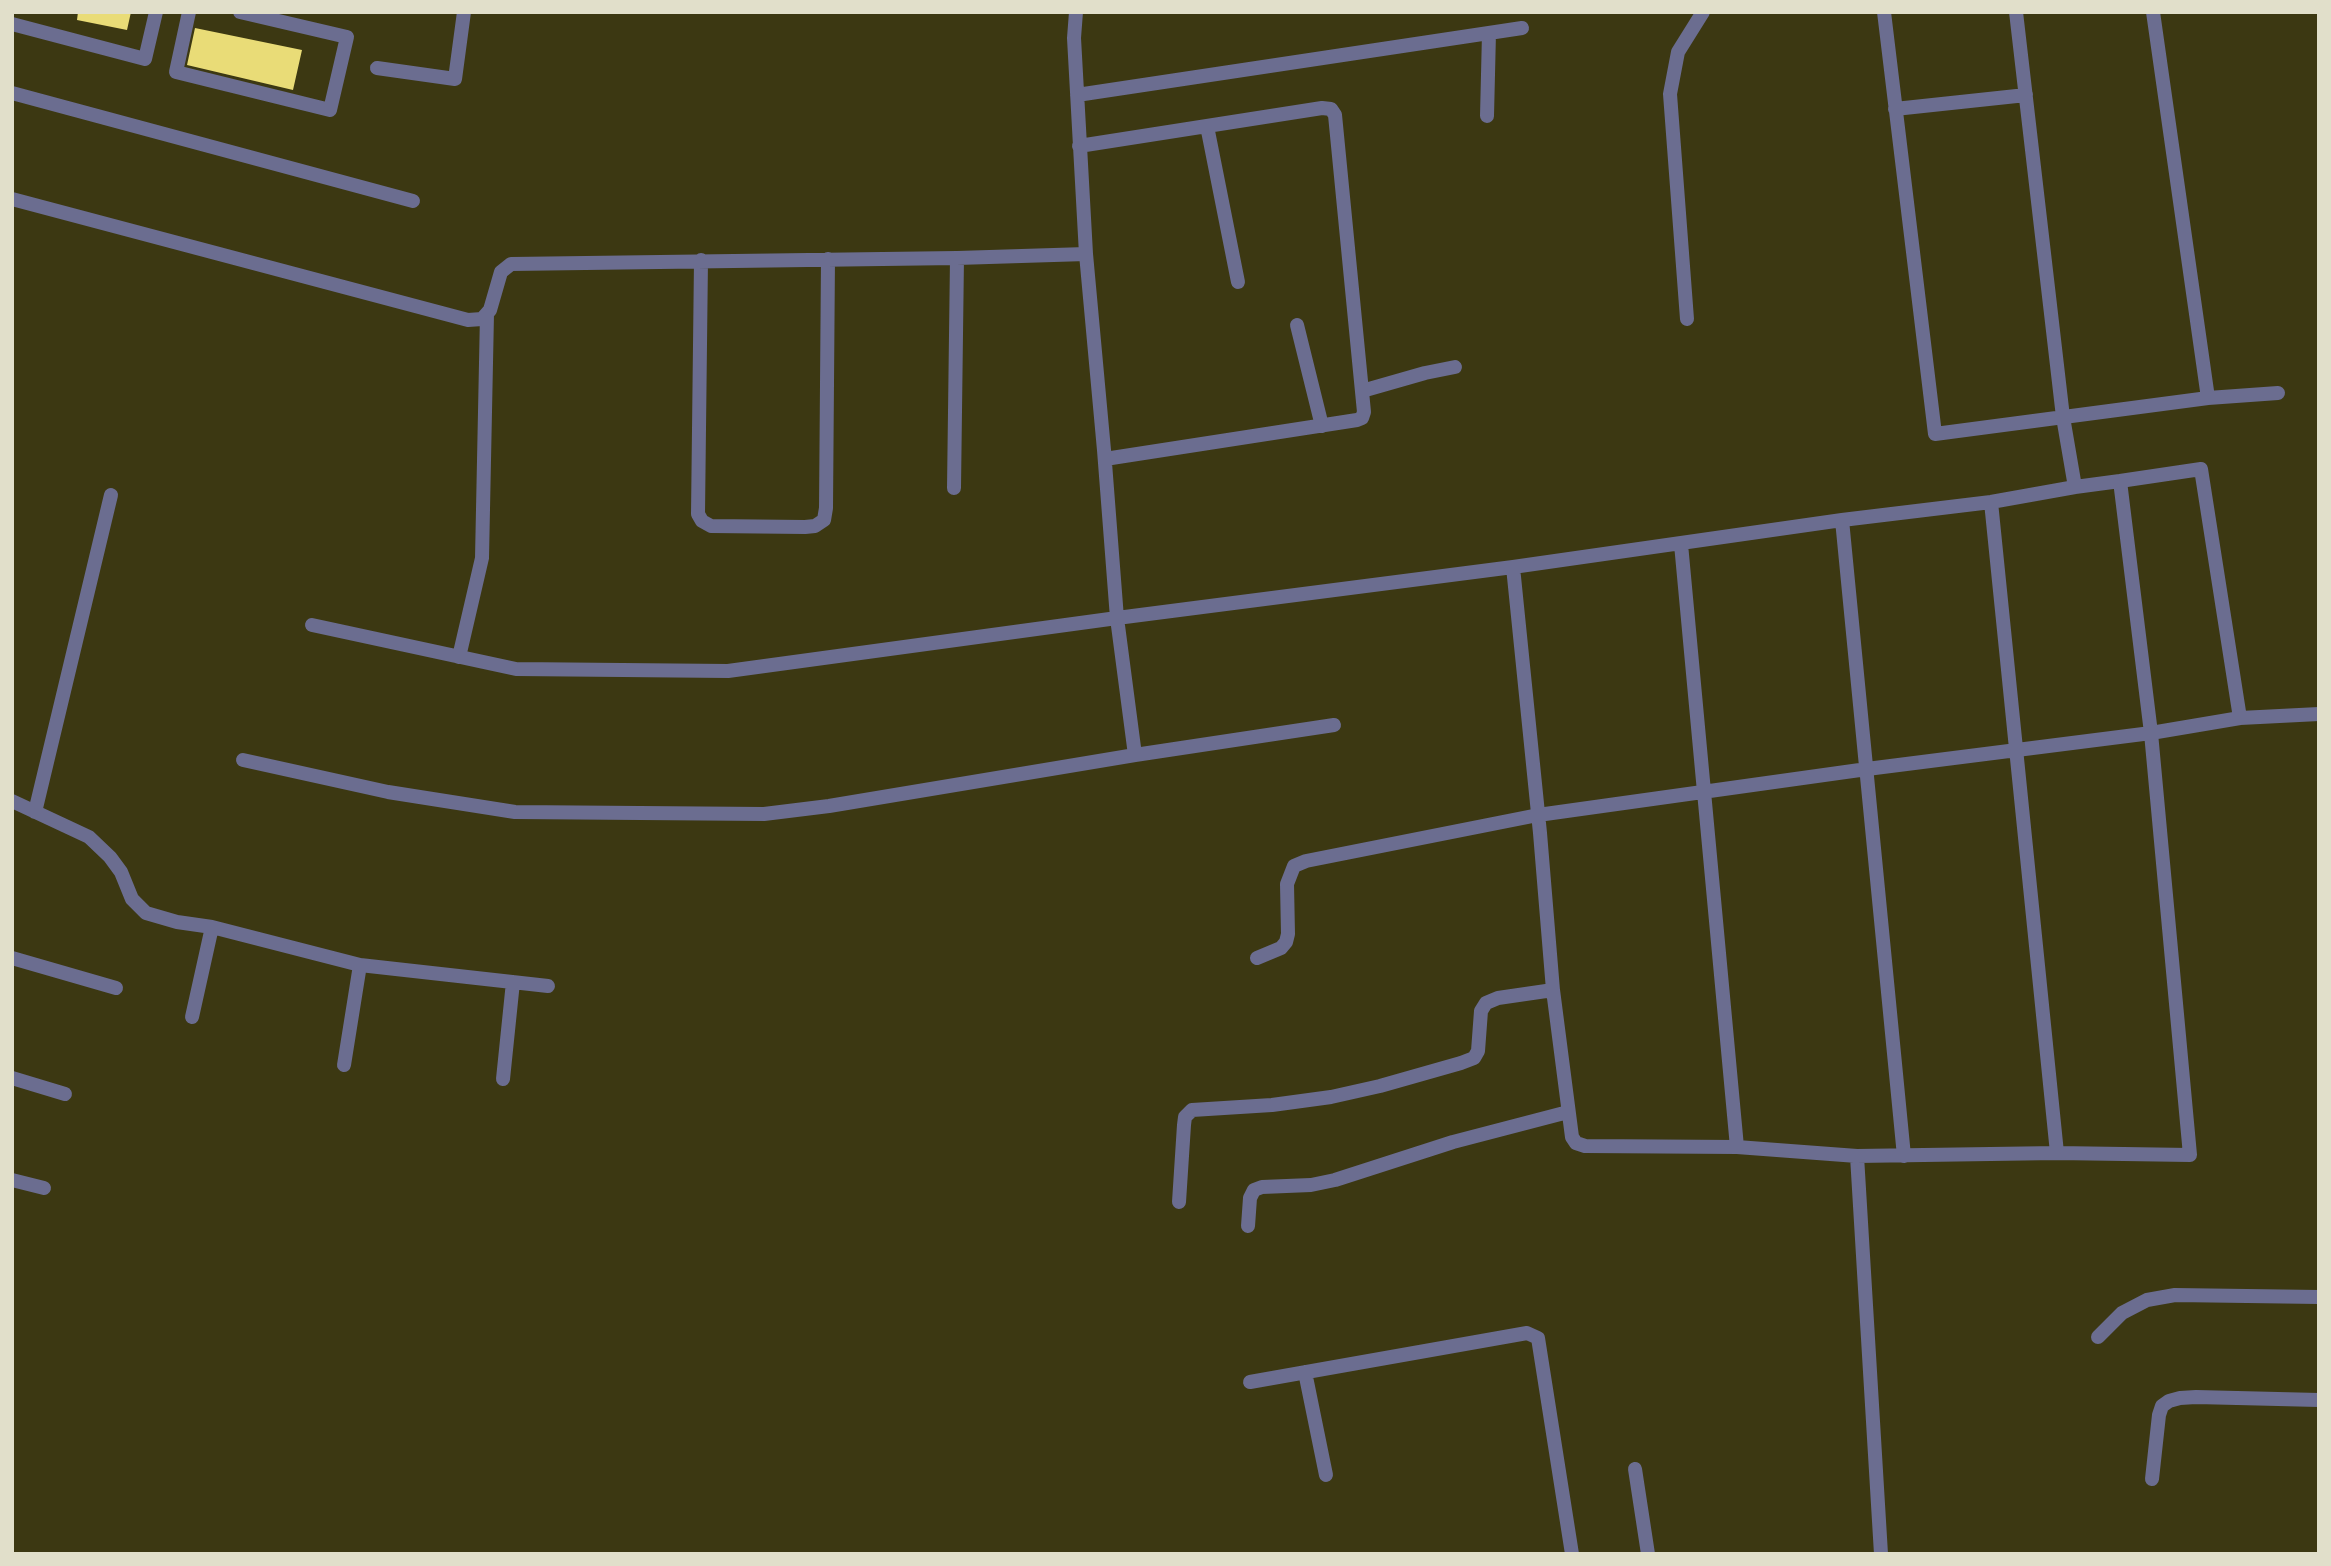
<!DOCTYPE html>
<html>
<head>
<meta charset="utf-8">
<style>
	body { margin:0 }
	#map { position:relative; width:2331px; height:1566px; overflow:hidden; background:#3c3812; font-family:Arial,sans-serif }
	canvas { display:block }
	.frame { position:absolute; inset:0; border:14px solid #e1dfca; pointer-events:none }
</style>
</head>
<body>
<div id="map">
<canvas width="2331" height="1566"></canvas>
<div class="frame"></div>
</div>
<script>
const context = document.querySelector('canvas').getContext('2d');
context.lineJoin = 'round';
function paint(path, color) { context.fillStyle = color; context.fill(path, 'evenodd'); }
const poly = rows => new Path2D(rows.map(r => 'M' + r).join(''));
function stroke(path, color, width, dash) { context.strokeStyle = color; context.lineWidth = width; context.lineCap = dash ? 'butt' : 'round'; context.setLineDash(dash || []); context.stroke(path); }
paint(poly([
	[78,12,131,12,127,30,77,20],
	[195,28,302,50,293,90,187,65]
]), '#e9dc77');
stroke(poly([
	[189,12,176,72,330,110,347,37,240,12],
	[1076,12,1074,38,1086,254,1104,450,1117,618,1135,755],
	[1884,12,1935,434,2208,398,2278,393],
	[2153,12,2208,398],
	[12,24,145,59,156,12],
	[377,68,455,79,464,12],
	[12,93,413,201],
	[1077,95,1522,28],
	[1895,109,2026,95],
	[1487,116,1489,33],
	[1207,126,1238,282],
	[1079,146,1322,108,1331,109,1335,115,1364,412,1362,418,1357,420,1105,459],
	[12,199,468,320,482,319,490,310,501,272,511,264,957,258,1086,254],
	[701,260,698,514,702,521,711,526,805,527,815,526,824,520,826,508,828,259],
	[1687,319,1670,94,1678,52,1703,12],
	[1297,325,1322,426],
	[1362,391,1425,373,1455,367],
	[2120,481,2201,469,2240,718],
	[954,488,957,258],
	[1991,502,2057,1153],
	[1842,520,1904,1156],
	[1681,544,1737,1147],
	[1513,567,1540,833,1553,990,1572,1137,1576,1143,1585,1146,1737,1147,1857,1156],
	[312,625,516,669,728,671,1117,618,1513,567,1842,520,1991,502,2075,487],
	[459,657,482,558,487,314],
	[243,760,388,792,515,812,764,814,829,806,1135,755,1334,725],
	[12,801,89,837,110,857,121,872,132,899,146,913,177,922,212,927,360,965,548,986],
	[35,812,111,495],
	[12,958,116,988],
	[1257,958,1281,948,1286,942,1288,934,1287,884,1294,866,1306,861,1538,815,1867,769,2151,733,2240,718,2319,714],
	[192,1017,212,927],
	[344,1065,360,965],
	[12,1078,65,1094],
	[503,1079,513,982],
	[12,1180,44,1188],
	[1179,1202,1184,1125,1185,1117,1192,1110,1272,1105,1331,1097,1380,1086,1461,1063,1474,1058,1478,1051,1481,1011,1486,1003,1498,998,1553,990],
	[1248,1226,1250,1198,1254,1190,1262,1187,1311,1185,1335,1180,1453,1142,1568,1112],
	[2098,1337,2122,1313,2147,1300,2175,1295,2319,1297],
	[1305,1372,1326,1475],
	[1250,1382,1527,1333,1538,1338,1572,1554],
	[1635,1469,1648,1554],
	[2152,1479,2159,1415,2162,1406,2169,1401,2180,1398,2196,1397,2319,1400],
	[1881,1554,1857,1156,2057,1153,2190,1155,2151,733,2120,481,2075,487,2063,417,2016,12]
]), '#6b6d90', 14);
</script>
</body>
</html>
